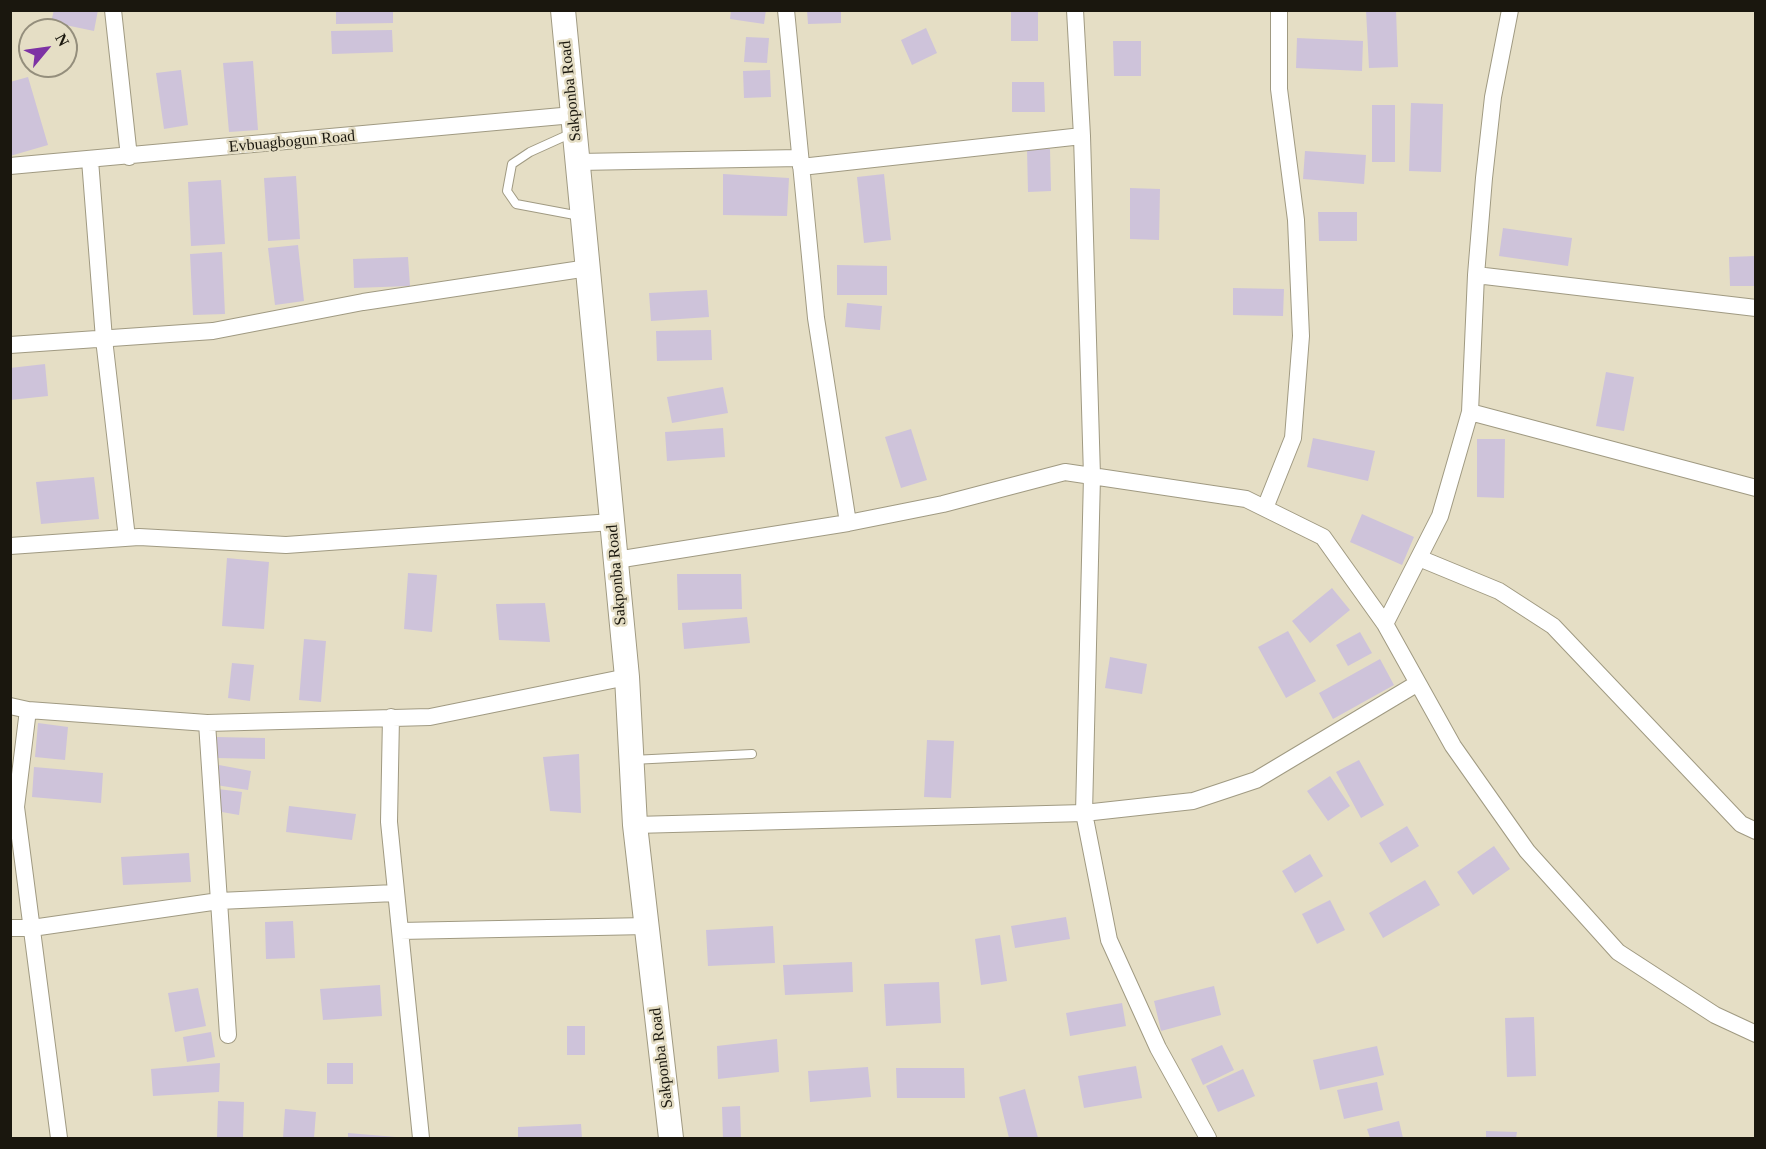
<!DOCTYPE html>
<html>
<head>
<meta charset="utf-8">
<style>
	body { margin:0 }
	#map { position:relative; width:1766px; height:1149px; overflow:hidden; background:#e5dec5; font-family:"Times New Roman",serif }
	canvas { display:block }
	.frame { position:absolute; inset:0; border:12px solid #1a170e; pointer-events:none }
	.north { position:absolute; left:18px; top:18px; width:60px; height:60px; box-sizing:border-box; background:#e5dec5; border:2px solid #948e7c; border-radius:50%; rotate:61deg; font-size:16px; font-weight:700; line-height:24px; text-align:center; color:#1a170e }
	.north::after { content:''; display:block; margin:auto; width:21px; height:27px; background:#7d32a4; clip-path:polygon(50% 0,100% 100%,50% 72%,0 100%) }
</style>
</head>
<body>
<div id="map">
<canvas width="1766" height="1149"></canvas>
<div class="frame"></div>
<div class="north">N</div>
</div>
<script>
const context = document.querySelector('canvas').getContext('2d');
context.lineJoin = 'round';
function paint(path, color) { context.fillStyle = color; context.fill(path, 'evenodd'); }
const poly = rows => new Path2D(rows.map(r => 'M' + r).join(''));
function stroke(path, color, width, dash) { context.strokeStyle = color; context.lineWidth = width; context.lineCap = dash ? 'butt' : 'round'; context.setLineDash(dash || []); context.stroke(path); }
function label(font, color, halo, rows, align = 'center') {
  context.font = font + ' "Times New Roman",serif'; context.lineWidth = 5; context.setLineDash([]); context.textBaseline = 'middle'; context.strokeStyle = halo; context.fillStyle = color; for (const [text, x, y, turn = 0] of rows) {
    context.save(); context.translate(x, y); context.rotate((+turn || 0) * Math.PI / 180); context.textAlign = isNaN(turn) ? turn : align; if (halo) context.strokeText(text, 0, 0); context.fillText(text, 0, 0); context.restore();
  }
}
paint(poly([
	[54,10,98,10,94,31,51,22],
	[336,10,393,10,393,23,336,24],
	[731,10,766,10,764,24,730,19],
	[807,10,841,10,841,23,808,24],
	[1011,10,1038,10,1038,41,1011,41],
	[1366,10,1396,10,1398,67,1369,68],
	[926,28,937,53,912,65,901,40],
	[392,30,393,52,332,54,331,31],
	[746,37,769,38,767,63,744,62],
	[1297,38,1363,41,1362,71,1296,68],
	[1113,41,1141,41,1141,76,1114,76],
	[253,61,258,130,229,132,223,63],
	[181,70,188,125,164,129,156,73],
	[770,70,771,97,744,98,743,71],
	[28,77,48,145,10,156,10,82],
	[1012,82,1044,82,1045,112,1012,112],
	[1411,103,1443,104,1441,172,1409,171],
	[1372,105,1395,105,1395,162,1372,162],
	[1027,149,1050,149,1051,191,1028,192],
	[1305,151,1366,155,1364,184,1303,179],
	[723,174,789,178,787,216,723,215],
	[884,174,891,240,864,243,857,177],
	[296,176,300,239,268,241,264,178],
	[221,180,225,244,191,246,188,182],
	[1130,188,1160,189,1159,240,1130,239],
	[1318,212,1357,212,1357,241,1319,241],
	[1503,228,1572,238,1568,266,1499,256],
	[298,245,304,301,275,305,268,248],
	[222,252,225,314,193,315,190,254],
	[1756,256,1756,286,1730,286,1729,257],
	[408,257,410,286,354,288,353,259],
	[837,265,887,266,887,295,837,295],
	[1233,288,1284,289,1283,316,1233,315],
	[707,290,709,317,651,321,649,293],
	[847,303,882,306,880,330,845,327],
	[711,330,712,360,657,361,656,331],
	[45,364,48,396,10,400,10,368],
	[1606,372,1634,377,1624,431,1596,426],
	[723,387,728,413,672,423,667,397],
	[723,428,725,457,667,461,665,432],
	[911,429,927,480,901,488,885,437],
	[1313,438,1375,451,1368,481,1307,467],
	[1477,439,1505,439,1504,498,1477,497],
	[94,477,99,519,41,524,36,482],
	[1362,514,1414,537,1402,565,1350,542],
	[227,558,269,562,264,629,222,626],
	[408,573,437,575,432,632,404,629],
	[677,574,741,574,742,609,678,610],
	[1332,588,1350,610,1310,643,1292,621],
	[545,603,550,642,499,640,496,604],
	[747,617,750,643,684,649,682,623],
	[1288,631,1316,681,1286,698,1258,647],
	[1360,632,1372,653,1348,666,1336,645],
	[304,639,326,641,321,702,299,700],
	[1110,657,1147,664,1142,694,1105,688],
	[1380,659,1394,685,1333,719,1319,693],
	[232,663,254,665,250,701,228,698],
	[38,723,68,727,65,760,35,757],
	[216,737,265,738,265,759,216,758],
	[927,740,954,741,951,798,924,797],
	[579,754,581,813,550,811,543,757],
	[1359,760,1384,805,1361,818,1336,772],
	[219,765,251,771,248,790,216,785],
	[34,767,103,773,101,803,32,797],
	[1330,776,1350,806,1328,821,1307,791],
	[218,789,242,792,239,815,216,811],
	[289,806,356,814,352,840,286,832],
	[1407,826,1419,846,1391,863,1379,843],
	[1494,846,1510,869,1473,895,1457,872],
	[189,853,191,882,123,885,121,857],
	[1310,854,1323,876,1295,893,1282,871],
	[1425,880,1440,905,1383,938,1369,913],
	[1330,900,1345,930,1317,944,1302,914],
	[1066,917,1070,939,1015,948,1011,926],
	[293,921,295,958,266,959,265,922],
	[773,926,775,963,708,966,706,930],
	[1000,935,1007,981,981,985,975,939],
	[852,962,853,992,785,995,783,965],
	[939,982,941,1023,886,1026,884,984],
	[380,985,382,1016,323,1020,320,989],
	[1214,986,1221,1015,1161,1031,1154,1001],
	[198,988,206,1026,175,1032,168,993],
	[1122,1003,1126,1026,1070,1036,1066,1013],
	[1534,1017,1536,1076,1507,1077,1505,1018],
	[567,1026,585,1026,585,1055,567,1055],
	[211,1032,215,1057,187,1062,183,1037],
	[777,1039,779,1072,718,1079,717,1046],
	[1222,1045,1234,1070,1203,1085,1191,1059],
	[1377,1046,1384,1075,1320,1090,1313,1060],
	[220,1063,219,1092,153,1096,151,1069],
	[327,1063,353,1063,353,1084,327,1084],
	[1136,1066,1142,1098,1084,1108,1078,1076],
	[868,1067,871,1097,810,1102,808,1071],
	[896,1068,964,1068,965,1098,897,1098],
	[1243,1069,1255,1096,1218,1112,1206,1086],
	[1377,1082,1383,1110,1344,1119,1337,1090],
	[1025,1089,1038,1138,1009,1138,999,1097],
	[218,1101,244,1102,243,1138,217,1138],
	[740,1106,741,1138,723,1138,722,1107],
	[285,1109,316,1112,314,1138,283,1138],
	[1399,1121,1403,1138,1370,1138,1367,1129],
	[581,1124,582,1138,518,1138,518,1127],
	[1486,1131,1517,1132,1516,1138,1486,1138],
	[348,1133,396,1137,396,1138,348,1138]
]), '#cec3da');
const service = poly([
	[572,133,530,152,512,164,507,191,516,204,580,216],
	[632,760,752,754]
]);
const minor = poly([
	[113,10,129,157],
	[786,10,816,318,848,523],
	[1075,10,1082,136,1092,476,1084,813,1109,940,1158,1048,1208,1138],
	[90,160,104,339,127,538],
	[578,162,800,158],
	[10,166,573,115],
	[801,167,1082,136],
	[1476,275,1756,308],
	[10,345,213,331,363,302,588,268],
	[1470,412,1756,488],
	[1265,508,1293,438,1301,336,1296,220,1279,89,1279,10],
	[10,546,139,537,286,545,612,522],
	[1419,558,1499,591,1553,626,1741,824,1756,831],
	[616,560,848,523,943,504,1065,472,1246,499,1323,537,1385,624,1453,746,1527,851,1618,952,1715,1015,1756,1034],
	[1385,624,1440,516,1470,412,1476,275,1484,178,1493,97,1510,10],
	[10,706,28,710,207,723,430,717,627,677],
	[28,710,16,807,59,1138],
	[391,717,389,822,421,1138],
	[207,723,228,1035],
	[635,825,1084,813,1193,801,1256,780,1418,683],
	[10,928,32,928,219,901,395,893],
	[400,931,647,926]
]);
const secondary = poly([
	[563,10,627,677,635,825,671,1138]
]);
stroke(service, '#a09a82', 10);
stroke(minor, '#a09a82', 18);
stroke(secondary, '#a09a82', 26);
stroke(service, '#fff', 8);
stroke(minor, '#fff', 16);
stroke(secondary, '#fff', 24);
label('16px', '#1a170e', '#e5dec5', [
	["Sakponba Road",571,91,-96],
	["Evbuagbogun Road",292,142,-5],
	["Sakponba Road",617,575,-95],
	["Sakponba Road",662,1058,-97]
]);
</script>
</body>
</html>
